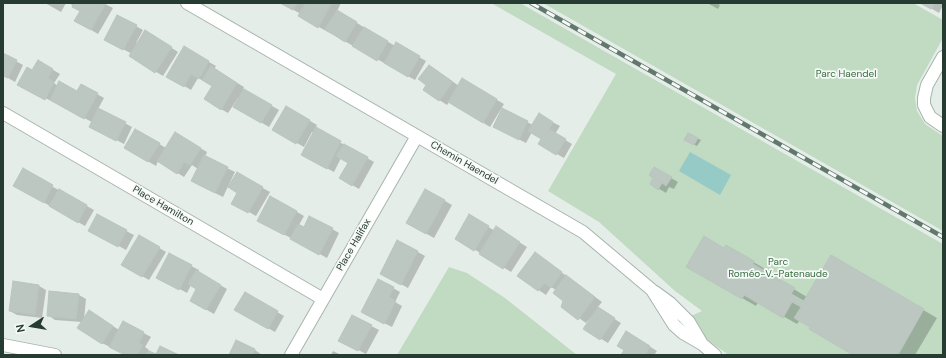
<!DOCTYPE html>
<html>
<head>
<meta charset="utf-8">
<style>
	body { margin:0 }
	#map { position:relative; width:946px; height:358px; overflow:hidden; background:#e5ede8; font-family:"DM Sans",sans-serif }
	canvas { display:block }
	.frame { position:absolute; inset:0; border:4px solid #263c32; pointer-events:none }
	.north { position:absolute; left:12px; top:306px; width:40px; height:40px; -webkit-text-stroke:3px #f6f9f7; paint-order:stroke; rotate:258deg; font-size:11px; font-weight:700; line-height:16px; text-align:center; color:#263c32 }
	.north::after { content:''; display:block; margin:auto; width:14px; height:18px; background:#263c32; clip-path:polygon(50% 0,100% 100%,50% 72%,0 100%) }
</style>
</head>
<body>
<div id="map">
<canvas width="946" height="358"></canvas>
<div class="frame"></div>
<div class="north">N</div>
</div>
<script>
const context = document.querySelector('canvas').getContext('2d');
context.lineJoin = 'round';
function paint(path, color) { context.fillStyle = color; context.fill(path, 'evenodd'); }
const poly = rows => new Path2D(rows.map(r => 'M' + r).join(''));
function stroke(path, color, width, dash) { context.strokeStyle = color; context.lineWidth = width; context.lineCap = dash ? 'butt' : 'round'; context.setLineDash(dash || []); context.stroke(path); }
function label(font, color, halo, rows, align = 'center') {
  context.font = font + ' "DM Sans",sans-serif'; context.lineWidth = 3.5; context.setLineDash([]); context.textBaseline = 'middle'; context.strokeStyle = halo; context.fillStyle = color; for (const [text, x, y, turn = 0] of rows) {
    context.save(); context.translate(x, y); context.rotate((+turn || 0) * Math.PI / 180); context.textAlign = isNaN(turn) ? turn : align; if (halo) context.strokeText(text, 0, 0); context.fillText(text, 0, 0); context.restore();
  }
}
paint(poly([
	[491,3,520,3,943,244,943,355,729,355,711,343,702,334,691,316,702,311,675,291,599,222,548,191,616,74],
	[543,3,913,3,943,20,943,38,917,85,915,98,917,111,925,124,943,136,943,231],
	[449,267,467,273,505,298,577,355,397,355]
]), '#c1dbc2');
paint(poly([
	[690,152,731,175,720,195,679,171]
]), '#95cac7');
paint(poly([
	[45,3,66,3,61,12],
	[69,3,103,3,113,8,98,34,76,21,81,11],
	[281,3,341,3,337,11,395,46,396,44,426,61,415,80,299,16,301,14],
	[707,3,716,3,720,5,718,9],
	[922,3,943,3,943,5,939,13],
	[118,16,143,30,136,43,153,36,178,52,163,76,130,56,132,54,105,39],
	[184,48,216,66,214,69,244,87,243,89,279,110,269,127,235,107,239,99,238,98,228,113,221,109,213,86,198,78,191,90,168,76],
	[3,54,23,65,15,82,3,75],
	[38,61,60,74,54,83,58,86,78,92,97,94,104,98,98,109,132,127,124,144,97,130,92,122,18,84,33,71],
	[436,70,459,86,462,80,504,104,490,127,449,102,447,105,424,90],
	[286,107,317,125,315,128,374,162,359,189,340,178,349,163,341,158,334,172,309,159,314,133,312,132,304,147,273,129],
	[502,110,533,125,539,115,560,126,555,134,572,144,564,158,539,144,542,138,532,132,526,143,501,130],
	[136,130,166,148,175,133,207,152,205,157,235,172,223,197,199,185,198,169,192,165,184,177,158,161,156,166,125,148],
	[688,134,701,140,697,146,685,140],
	[654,168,678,182,674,189,669,187,666,193,651,184,655,178],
	[23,170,94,210,85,226,15,186],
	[237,174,270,192,256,216,233,203,239,192],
	[426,190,452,205,434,238,407,223],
	[271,197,304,216,299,225,304,228,332,229,339,233,327,258,258,220],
	[97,216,134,235,126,250,97,234],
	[470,216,495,231,503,232,527,247,511,272,456,238],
	[140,236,166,252,149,280,123,265],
	[398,241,425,256,408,288,381,273],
	[726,246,767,270,765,272,807,297,831,256,937,318,915,355,855,355,800,320,797,324,758,302,756,306,688,267,724,249],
	[787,291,804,301,804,303,786,293],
	[535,253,602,302,597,308,621,323,608,343,585,329,592,318,591,317,586,323,562,306,565,301,556,290,551,287,546,295,518,276],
	[170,255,199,270,198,272,227,289,214,314,191,301,198,288,191,285,187,293,165,281],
	[39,286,46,290,42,318,17,315,10,311],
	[393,288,400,292,395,302,402,306,392,327,370,316],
	[245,294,284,316,275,332,236,310],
	[79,295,86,299,84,320,96,315,119,330,123,322,151,337,145,347,149,350,148,352,155,355,126,355,102,343,82,322,55,320,48,315],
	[352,316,379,330,366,354,347,344],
	[626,332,657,351,654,355,622,355,625,350],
	[236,341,255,350,262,355,230,355],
	[333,351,341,355,331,355]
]), '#0003');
const building = poly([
	[74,3,106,3,91,30,74,21,80,11,72,7,74,3],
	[280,3,297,3,293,10,280,3],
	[305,3,332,3,318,28,298,16,305,3],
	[920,3,935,3,931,9,920,3],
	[337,10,357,22,345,42,325,29,337,10],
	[117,15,137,25,123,50,104,40,117,15],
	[364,27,388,41,377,61,352,46,364,27],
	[145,30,172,47,155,73,129,56,145,30],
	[396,42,420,56,408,77,384,63,396,42],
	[184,46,209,61,199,79,191,74,184,87,166,77,184,46],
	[3,53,17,60,8,78,3,76,3,53],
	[38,60,53,69,48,78,54,82,45,100,17,85,27,67,32,70,38,60],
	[429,65,453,82,439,101,423,90,426,85,418,79,429,65],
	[211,66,237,83,221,110,204,99,212,86,202,80,211,66],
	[462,78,497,99,483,123,448,102,462,78],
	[59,81,77,91,81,84,98,93,84,119,50,100,59,81],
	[244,89,272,105,261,123,233,107,244,89],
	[286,106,310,120,296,144,272,130,286,106],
	[98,108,126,122,116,141,89,127,98,108],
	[502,108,528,121,519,140,493,127,502,108],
	[539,113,553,122,549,129,566,139,556,155,538,144,541,139,528,131,539,113],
	[316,127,341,141,327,169,301,155,316,127],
	[135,129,160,143,148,162,124,148,135,129],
	[175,132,201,148,190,165,184,162,177,174,157,161,175,132],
	[688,133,698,138,694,145,684,140,688,133],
	[344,144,368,157,352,186,339,178,348,163,336,156,344,144],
	[204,155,228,167,215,193,191,181,204,155],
	[654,167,672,177,666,186,662,183,658,190,650,184,653,178,649,175,654,167],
	[23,168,53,185,44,203,13,186,23,168],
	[237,172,263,187,248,213,231,204,237,193,228,187,237,172],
	[59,189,87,205,78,223,49,206,59,189],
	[425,189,445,200,426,234,406,223,425,189],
	[270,196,297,211,284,235,257,221,270,196],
	[97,214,127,230,118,247,88,231,97,214],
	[469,214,489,226,474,251,455,239,469,214],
	[309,216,333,228,319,255,290,239,298,224,304,227,309,216],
	[496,226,520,242,503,269,479,254,496,226],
	[139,235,160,247,142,277,121,265,139,235],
	[704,236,724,248,726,245,754,261,753,264,795,288,791,294,803,302,831,255,924,309,898,355,853,355,809,329,810,327,794,318,801,307,792,302,783,318,744,295,742,299,686,267,704,236],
	[397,240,418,251,401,285,380,274,397,240],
	[535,252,562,272,551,288,544,283,538,291,517,276,535,252],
	[169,253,192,265,179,290,156,278,169,253],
	[196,270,221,285,206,310,190,301,196,289,188,284,196,270],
	[566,275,595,297,578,320,561,307,563,301,553,293,566,275],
	[378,279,394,287,389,297,396,301,384,324,361,312,378,279],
	[13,281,39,285,35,315,9,311,13,281],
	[49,291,79,294,76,319,47,316,49,291],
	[245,292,278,311,268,329,234,310,245,292],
	[598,307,615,318,600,340,583,329,598,307],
	[89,310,113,326,102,344,77,328,89,310],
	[352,315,372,325,358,351,338,341,352,315],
	[123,321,144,332,139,343,143,345,137,355,125,355,109,347,123,321],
	[626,331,650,346,645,355,621,355,624,350,617,346,626,331],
	[236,340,255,349,253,355,229,355,236,340],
	[160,346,179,355,146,355,149,351,156,354,160,346]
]);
paint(building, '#bbc7c0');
stroke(building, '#b8c6bd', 1);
const minor = poly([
	[187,3,583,232,652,290,674,325,683,333,702,344,715,355],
	[943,57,927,85,924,98,924,105,930,117,943,126],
	[3,113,323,299],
	[655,292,670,303,689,322,702,344],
	[3,345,55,355],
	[291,355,417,136]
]);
stroke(minor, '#a8b4ae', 14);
stroke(minor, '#fff', 12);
const rail = poly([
	[531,3,943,237]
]);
stroke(rail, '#61786d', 4.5);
stroke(rail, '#f6f9f7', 3, [9]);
label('10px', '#356e3f', '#f6f9f7', [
	["Parc Haendel",846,74],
	["Parc",778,262],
	["Roméo-V.-Patenaude",778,274]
]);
label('10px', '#263c32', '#f6f9f7', [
	["Chemin Haendel",464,163,30],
	["Place Hamilton",163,206,30],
	["Place Halifax",354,245,-60]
]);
</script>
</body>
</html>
